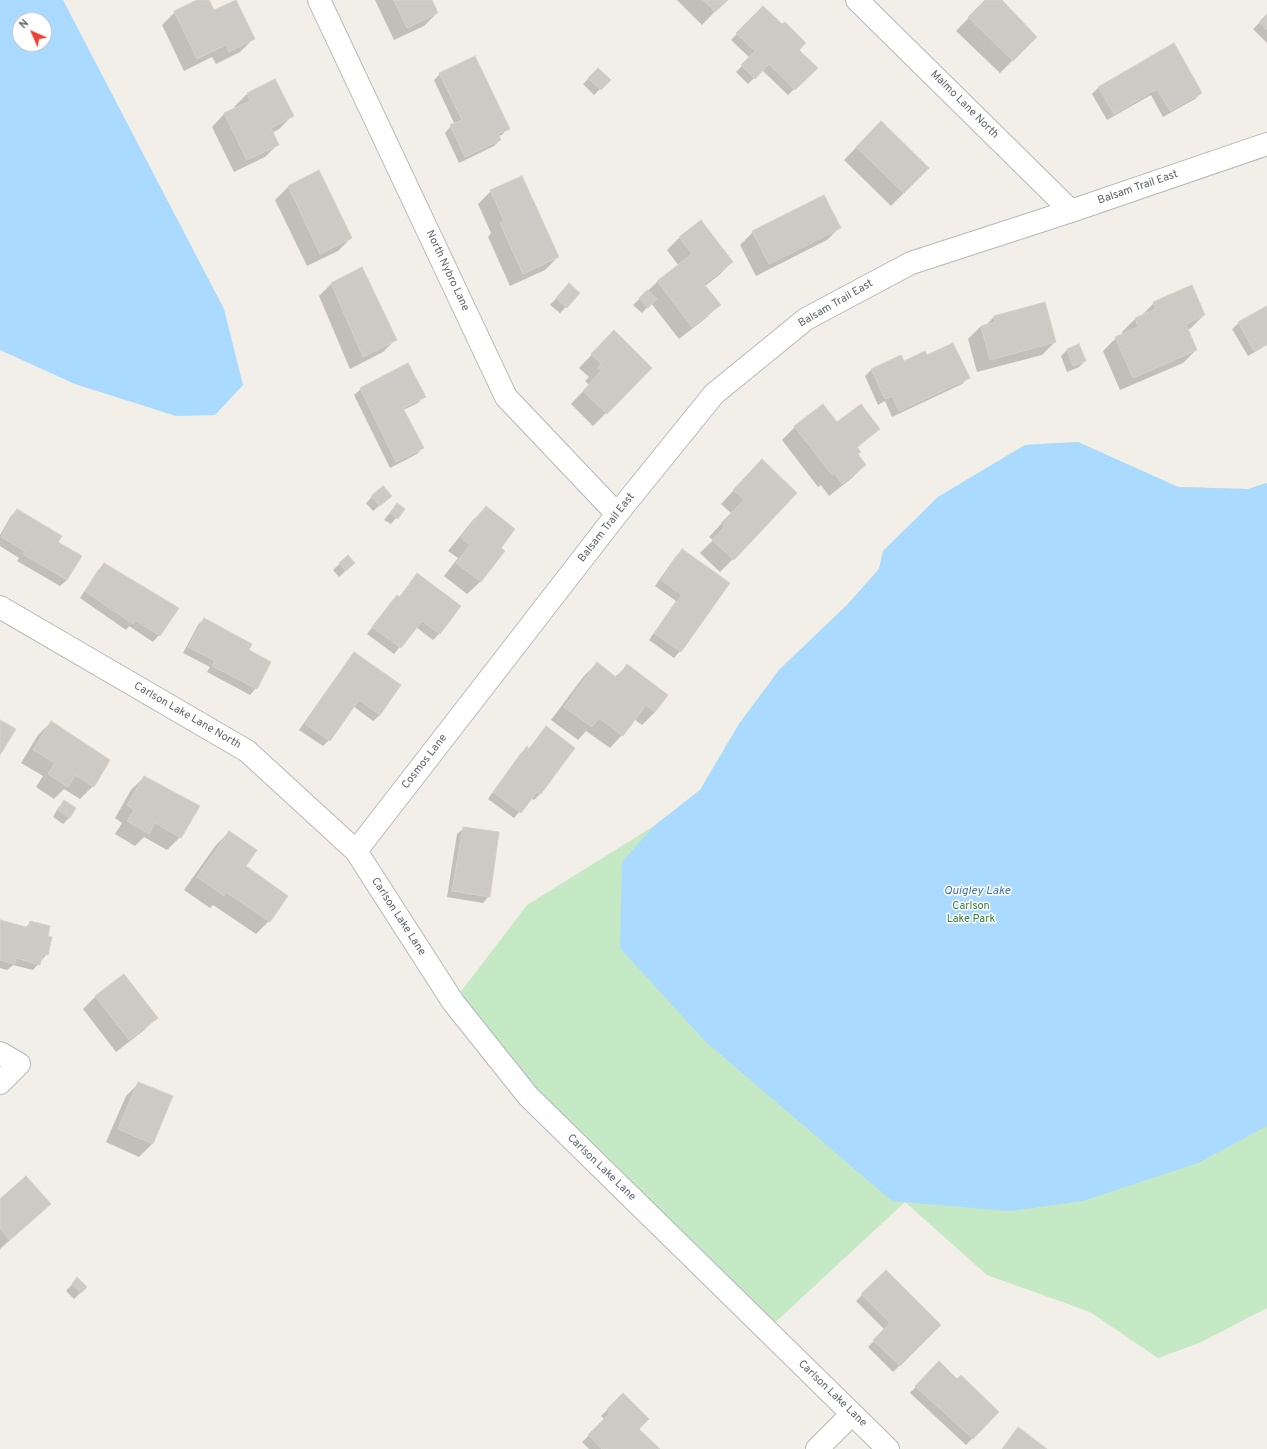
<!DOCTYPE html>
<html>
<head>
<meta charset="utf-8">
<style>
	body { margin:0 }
	#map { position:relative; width:1267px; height:1449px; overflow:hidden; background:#f1efe8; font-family:Overpass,sans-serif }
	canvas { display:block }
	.north { position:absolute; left:12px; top:12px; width:40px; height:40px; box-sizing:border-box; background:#fff; border:1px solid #bfc1c3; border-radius:50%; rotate:315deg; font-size:11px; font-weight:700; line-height:16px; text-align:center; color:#5f6368 }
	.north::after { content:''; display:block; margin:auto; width:14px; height:18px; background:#ea4335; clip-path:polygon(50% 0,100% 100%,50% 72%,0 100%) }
</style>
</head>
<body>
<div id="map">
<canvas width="1267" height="1449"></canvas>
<div class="north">N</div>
</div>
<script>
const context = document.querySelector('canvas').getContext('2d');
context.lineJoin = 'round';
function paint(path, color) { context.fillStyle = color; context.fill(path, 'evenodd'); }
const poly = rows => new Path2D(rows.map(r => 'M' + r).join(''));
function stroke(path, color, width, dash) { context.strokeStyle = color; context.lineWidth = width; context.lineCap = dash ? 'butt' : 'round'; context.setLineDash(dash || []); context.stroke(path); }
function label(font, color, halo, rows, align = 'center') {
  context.font = font + ' Overpass,sans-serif'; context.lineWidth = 3; context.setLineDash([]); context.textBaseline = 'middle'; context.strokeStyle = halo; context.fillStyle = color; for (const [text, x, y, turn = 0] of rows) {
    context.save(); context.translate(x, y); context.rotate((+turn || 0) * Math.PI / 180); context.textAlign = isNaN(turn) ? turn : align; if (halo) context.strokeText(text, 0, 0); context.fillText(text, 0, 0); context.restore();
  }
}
paint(poly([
	[1078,442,1178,487,1248,489,1267,483,1267,1308,1199,1343,1158,1358,1090,1312,987,1275,905,1202,767,1330,453,1002,527,905,654,826,700,790,739,724,779,670,847,605,879,569,883,551,938,497,1025,445]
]), '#c5e8c5');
paint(poly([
	[0,0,63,0,224,309,243,385,215,415,176,416,75,384,0,350],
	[20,20,44,20,44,44,20,44],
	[1078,442,1178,487,1248,489,1267,483,1267,1126,1198,1163,1083,1201,1010,1211,892,1201,706,1042,620,948,622,862,654,826,700,790,739,724,779,670,847,605,879,569,883,551,938,497,1025,445]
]), '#aadaff');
paint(poly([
	[200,0,208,0,213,12,253,39,240,52,216,64,212,57,184,71,162,25,175,12],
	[375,0,431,0,437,13,424,26,394,40],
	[677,0,726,0,702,25],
	[986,0,1000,0,1036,37,1000,73,956,31],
	[763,7,782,26,798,50,816,68,788,95,762,70,748,84,736,72,750,58,731,40],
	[1267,15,1267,43,1253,29],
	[1173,44,1201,93,1195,99,1163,117,1151,95,1107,120,1092,94,1099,87],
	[598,69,609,80,594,95,583,84],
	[440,74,508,128,502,135,498,136,500,140,494,146,459,163,445,133,451,126,455,125,434,80],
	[275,81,292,116,279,129,272,133,278,144,265,157,234,172,212,127,224,114,235,109,234,107,247,94],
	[881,122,928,168,891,206,844,160],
	[319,172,351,238,338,251,307,266,275,200,288,187],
	[491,191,558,257,545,270,510,286,488,237,491,233,478,204],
	[840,227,827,240,756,276,740,245,753,232],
	[680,237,732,262,719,275,705,286,719,305,706,318,679,339,651,303,642,313,633,305,658,281,679,266,667,250],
	[332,283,396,339,383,352,350,369,319,296],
	[563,291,566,307,560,313,550,305],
	[1044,303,1055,342,1042,355,977,372,968,339,981,326,986,325,994,317],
	[1154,303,1204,315,1191,328,1187,330,1196,350,1183,363,1120,390,1103,351,1116,338,1123,335,1122,332,1135,319,1141,317,1141,316],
	[1267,307,1267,345,1248,356,1232,329,1239,323],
	[614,332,651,368,593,426,571,404,589,385,585,381,589,377,579,368],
	[1079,345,1085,361,1079,367,1067,372,1061,356,1067,350],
	[901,356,904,362,927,356,968,378,962,384,892,417,885,401,878,405,865,376,871,370],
	[361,389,424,396,418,403,403,410,423,448,417,454,390,468,354,395],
	[837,424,879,429,857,448,857,454,865,465,852,478,829,496,821,485,818,487,782,440,795,427],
	[749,474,733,559,720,572,700,553,713,540,709,537,731,513,721,504],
	[372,497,384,502,373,511,366,503],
	[397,504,404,509,391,524,384,520],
	[486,507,499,548,504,551,480,582,467,594,444,576,458,558,448,551,473,520],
	[17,510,57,543,67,580,60,586,17,561,19,558,0,546,0,535,11,516],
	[682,550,729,583,680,651,674,658,649,640,676,601,655,586,676,556],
	[348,556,348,569,339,577,333,570],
	[104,564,159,635,153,642,129,626,126,630,80,598,98,570],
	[417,575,460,606,439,634,433,640,416,627,394,654,367,634,391,602,397,596,399,597],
	[204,619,248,651,270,662,256,688,250,695,207,672,210,667,183,653,198,625],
	[354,654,380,715,373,721,353,706,329,740,323,746,299,730,348,660],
	[597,663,615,677,627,666,667,695,655,712,642,725,634,719,622,735,610,748,586,731,578,740,551,720,584,676],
	[51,722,93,786,80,799,64,789,54,799,36,787,43,776,21,763,38,735],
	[546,728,574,748,540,794,534,800,531,798,514,818,488,799,520,754,527,748,528,749],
	[144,777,198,807,180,837,167,850,144,837,135,846,115,834,122,823,115,818,131,790],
	[64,802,75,808,69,818,63,824,53,817,58,808],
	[464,828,489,896,483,903,447,897,457,834],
	[229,832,244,866,287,896,269,921,256,934,213,905,210,908,184,890,216,845],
	[0,921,25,928,31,922,46,936,47,954,33,970,13,965,7,970,0,968],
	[96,996,156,1018,143,1031,116,1052,83,1009],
	[139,1083,171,1097,152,1144,139,1157,106,1142,126,1096],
	[0,1200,36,1217,0,1249],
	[886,1271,940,1325,893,1372,868,1347,885,1330,856,1301],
	[77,1279,86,1287,74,1299,66,1291],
	[939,1363,957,1381,998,1412,966,1445,910,1393],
	[623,1394,638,1429,658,1449,589,1449,582,1442,605,1420,601,1416]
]), '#0003');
const building = poly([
	[197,0,209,0,214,10,236,0,255,39,229,52,226,45,197,59,174,11,197,0],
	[394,0,432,0,438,13,407,28,394,0],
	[703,0,728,0,715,12,703,0],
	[985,0,1002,0,1037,37,1013,61,968,17,985,0],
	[763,6,782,24,785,22,806,43,799,50,818,68,795,90,769,64,755,79,741,65,755,51,736,33,763,6],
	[1267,14,1267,30,1259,22,1267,14],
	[1174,43,1202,93,1170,111,1157,89,1114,114,1098,87,1174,43],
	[475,56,510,129,498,134,501,140,465,157,450,125,462,120,439,73,475,56],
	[598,68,611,80,601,90,588,78,598,68],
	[275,79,294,116,271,128,279,145,247,160,224,113,250,101,247,93,275,79],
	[881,121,929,168,904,193,856,147,881,121],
	[319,170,352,238,320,254,288,186,319,170],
	[522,176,559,257,523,274,500,223,504,221,490,190,522,176],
	[824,195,841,228,769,264,752,231,824,195],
	[701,220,733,262,704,284,721,305,692,327,657,281,692,254,679,237,701,220],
	[362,267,397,340,363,357,331,283,362,267],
	[569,283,580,293,567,308,556,298,569,283],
	[1192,285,1205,315,1186,324,1197,350,1133,378,1115,337,1138,327,1135,318,1156,309,1153,302,1192,285],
	[647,290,657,299,648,308,639,298,647,290],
	[1045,302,1056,342,990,360,981,326,995,322,994,316,1045,302],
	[1267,306,1267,344,1254,351,1238,322,1267,306],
	[614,330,652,368,607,414,583,391,601,371,597,368,601,364,591,354,614,330],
	[953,343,970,378,899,411,892,396,885,399,871,369,901,355,904,361,925,351,927,355,953,343],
	[1079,344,1086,361,1073,366,1067,349,1079,344],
	[408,363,426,397,403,408,424,448,396,462,360,388,408,363],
	[823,404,837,422,861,404,880,429,857,447,861,452,858,454,866,465,842,484,835,473,832,475,794,426,823,404],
	[762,459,797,493,734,560,712,540,725,526,721,523,744,500,733,490,762,459],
	[383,486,392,496,380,506,371,496,383,486],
	[397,503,405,509,398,519,390,513,397,503],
	[486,506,515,529,501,548,505,551,481,582,456,563,470,545,461,537,486,506],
	[17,509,62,536,58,542,82,556,67,580,23,554,25,551,1,537,17,509],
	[682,549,730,583,681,652,654,633,682,595,661,580,682,549],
	[348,555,355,563,346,571,339,563,348,555],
	[104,563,179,608,160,636,135,620,133,624,85,591,104,563],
	[417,573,461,606,440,634,422,621,401,648,372,627,397,595,400,597,417,573],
	[204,618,252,644,249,650,271,662,257,689,212,666,215,661,188,647,204,618],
	[354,652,401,685,380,715,359,700,330,741,305,724,354,652],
	[597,662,617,678,627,664,668,695,655,712,646,705,623,736,599,718,592,727,564,707,597,662],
	[0,720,16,729,0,755,0,720],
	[51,721,110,760,94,787,75,775,68,787,48,774,55,763,33,750,51,721],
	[546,726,575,748,541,794,537,792,521,813,493,792,527,746,529,749,546,726],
	[144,776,200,806,181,838,155,823,149,834,127,821,134,810,127,805,144,776],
	[64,800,76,808,70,818,58,810,64,800],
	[463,827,499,832,490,897,452,891,463,827],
	[229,831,257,850,246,866,288,896,270,922,226,892,224,896,197,877,229,831],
	[0,920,29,928,30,921,50,926,48,936,52,937,48,955,43,954,40,965,16,958,15,964,0,960,0,920],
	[124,974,158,1018,129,1040,95,996,124,974],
	[138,1082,173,1096,153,1144,118,1129,138,1082],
	[26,1176,51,1204,10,1240,0,1228,0,1199,26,1176],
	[886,1270,941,1325,900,1366,873,1340,890,1323,861,1294,886,1270],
	[77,1277,87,1287,81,1293,72,1284,77,1277],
	[939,1361,957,1379,961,1375,999,1412,973,1439,915,1386,939,1361],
	[623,1393,649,1419,639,1429,660,1449,602,1449,588,1435,610,1413,607,1409,623,1393],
	[1018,1427,1047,1449,1002,1449,1018,1427]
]);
paint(building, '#cccac5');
stroke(building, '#d6d1c6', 1);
const minor = poly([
	[319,0,506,397,617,514],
	[857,0,1071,211],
	[0,607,247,751,356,851,453,1002,528,1096,888,1449],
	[356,851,617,514,714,394,806,319,911,263,1071,211,1267,144],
	[0,1053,19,1064,0,1083],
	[817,1449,852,1414]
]);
stroke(minor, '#b5b8bc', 24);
stroke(minor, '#fff', 22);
label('11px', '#5f6368', '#fff', [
	["Malmo Lane North",964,105,45],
	["Balsam Trail East",1138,188,-19],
	["North Nybro Lane",447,271,65],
	["Balsam Trail East",836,304,-30],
	["Balsam Trail East",607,528,-52],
	["Carlson Lake Lane North",187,716,30],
	["Cosmos Lane",425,762,-52],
	["Carlson Lake Lane",398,917,57],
	["Carlson Lake Lane",601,1168,44],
	["Carlson Lake Lane",832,1394,44]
]);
label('11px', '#348238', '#fff', [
	["Carlson",971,907],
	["Lake Park",971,920]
]);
label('italic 12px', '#4174aa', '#fff', [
	["Quigley Lake",977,892]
]);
</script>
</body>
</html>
